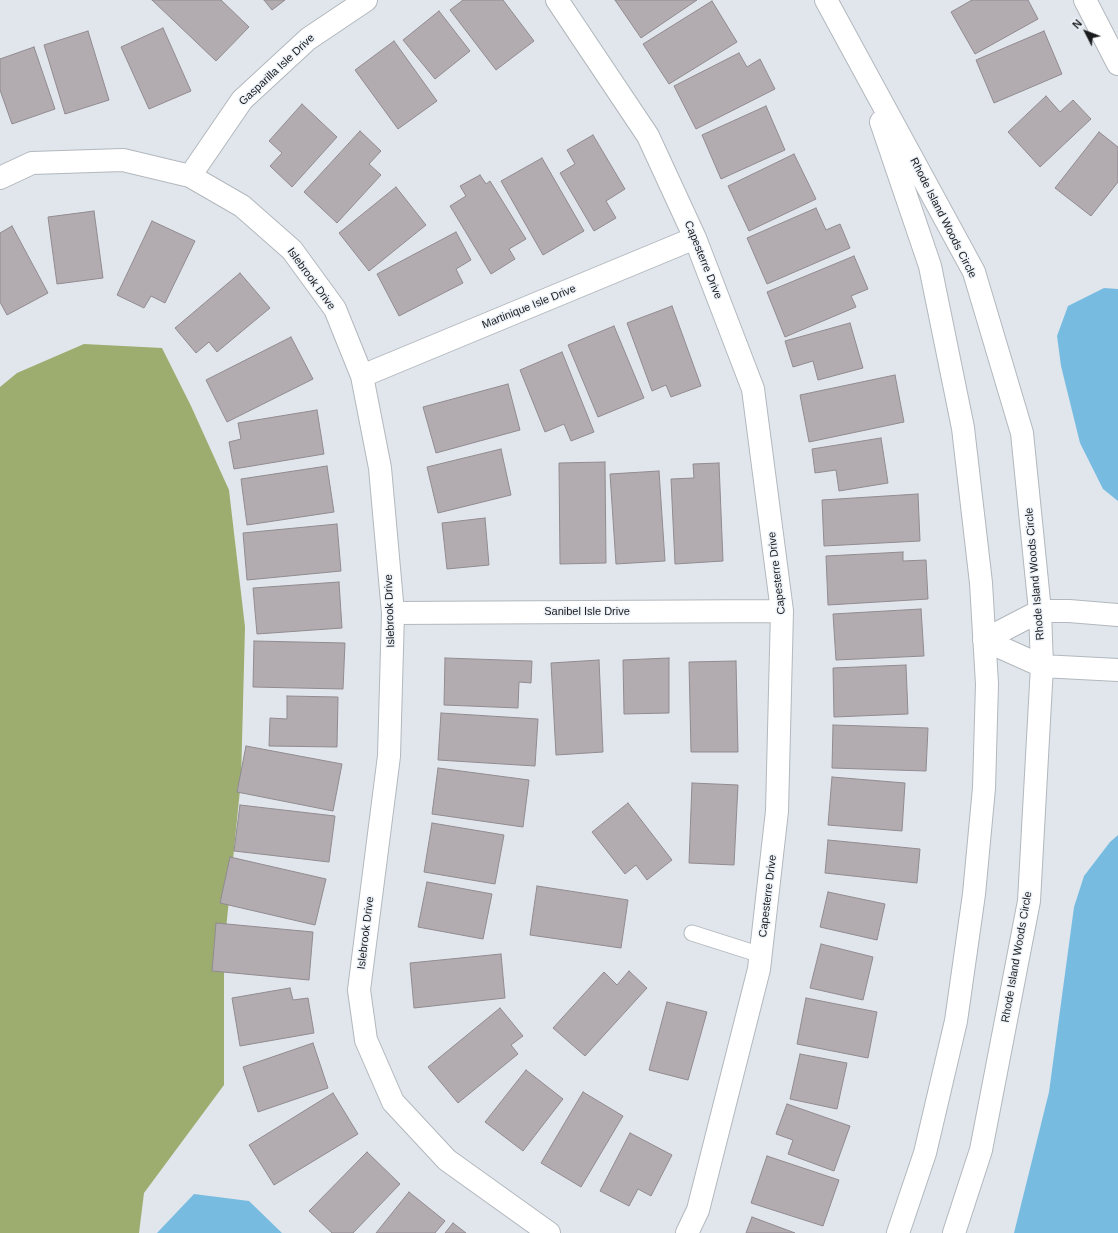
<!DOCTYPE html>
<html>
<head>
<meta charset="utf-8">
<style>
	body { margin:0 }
	#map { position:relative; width:1118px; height:1233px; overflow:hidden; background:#e0e6ec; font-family:Arial,sans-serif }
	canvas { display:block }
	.north { position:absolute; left:1066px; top:12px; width:40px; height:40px; -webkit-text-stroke:3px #edf3f9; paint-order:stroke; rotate:312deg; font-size:11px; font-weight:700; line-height:16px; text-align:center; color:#191b1d }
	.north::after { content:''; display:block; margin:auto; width:14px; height:18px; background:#191b1d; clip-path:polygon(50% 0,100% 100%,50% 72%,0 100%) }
</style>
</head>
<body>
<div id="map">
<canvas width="1118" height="1233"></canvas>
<div class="north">N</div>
</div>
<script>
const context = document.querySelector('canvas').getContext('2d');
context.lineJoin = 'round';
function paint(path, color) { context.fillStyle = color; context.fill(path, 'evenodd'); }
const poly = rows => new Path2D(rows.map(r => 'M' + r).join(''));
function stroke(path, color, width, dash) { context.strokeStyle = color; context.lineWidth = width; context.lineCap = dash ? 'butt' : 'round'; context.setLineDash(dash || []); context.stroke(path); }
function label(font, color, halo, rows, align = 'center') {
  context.font = font + ' Arial,sans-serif'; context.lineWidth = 3; context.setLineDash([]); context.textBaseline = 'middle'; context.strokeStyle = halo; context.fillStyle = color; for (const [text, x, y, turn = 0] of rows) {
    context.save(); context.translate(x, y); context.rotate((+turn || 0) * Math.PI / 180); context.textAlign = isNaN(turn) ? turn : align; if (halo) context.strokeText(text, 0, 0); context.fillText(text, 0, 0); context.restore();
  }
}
paint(poly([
	[84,344,162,348,191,406,229,490,245,627,241,780,224,949,224,1085,144,1193,139,1233,0,1233,0,387,17,373]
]), '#9cad6f');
paint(poly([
	[1104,288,1118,289,1118,501,1103,489,1080,443,1061,366,1057,336,1068,306],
	[1118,835,1118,1233,1014,1233,1049,1092,1074,907,1084,876,1110,842],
	[194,1194,249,1201,282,1233,157,1233]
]), '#77bce0');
const building = poly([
	[152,0,221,0,249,27,216,61,152,0],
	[264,0,285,0,272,10,264,0],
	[463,0,503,0,534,41,496,70,450,10,463,0],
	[615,0,697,0,641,38,615,0],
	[972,0,1028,0,1038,19,975,54,951,12,972,0],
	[712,1,737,42,669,84,643,44,712,1],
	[439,11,470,51,435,79,403,40,439,11],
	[163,28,191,91,149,109,121,47,163,28],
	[88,31,109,100,65,114,44,45,88,31],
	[1044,31,1062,74,994,103,976,60,1044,31],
	[394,41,437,101,398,129,355,70,394,41],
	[34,47,55,109,12,124,0,90,0,59,34,47],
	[739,53,747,67,760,59,775,89,696,129,674,86,739,53],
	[1046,96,1060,112,1073,100,1091,119,1040,167,1008,132,1046,96],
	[302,104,337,137,292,187,270,166,282,153,269,141,302,104],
	[766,106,785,150,721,179,702,135,766,106],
	[360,131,381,151,369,164,381,175,337,223,304,192,360,131],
	[1099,132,1118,147,1118,182,1091,216,1055,188,1099,132],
	[593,135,625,189,606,201,616,218,594,231,560,173,575,164,567,150,593,135],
	[794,154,816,199,749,231,728,186,794,154],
	[542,158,584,231,543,255,501,181,542,158],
	[480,175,486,184,490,181,526,239,509,249,515,259,491,274,450,206,466,196,460,186,480,175],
	[396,187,426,225,369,271,339,233,396,187],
	[816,208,826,230,840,224,850,248,767,284,747,238,816,208],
	[94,211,103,278,57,284,48,217,94,211],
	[152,221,195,241,165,303,151,296,144,308,117,295,152,221],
	[12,226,48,293,7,315,0,302,0,233,12,226],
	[456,232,471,260,456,269,463,283,399,316,377,274,456,232],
	[854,256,868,289,851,296,856,307,785,337,767,292,854,256],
	[240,273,270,308,217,352,209,342,196,353,175,328,240,273],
	[672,306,701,386,671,397,666,385,652,391,627,323,672,306],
	[850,323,863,368,818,380,813,361,793,367,785,341,850,323],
	[614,326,644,398,598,417,568,345,614,326],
	[291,337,313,379,227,422,206,380,291,337],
	[562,352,594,432,571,441,564,424,545,432,520,370,562,352],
	[895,375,904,422,809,442,800,395,895,375],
	[508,384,520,430,436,453,423,407,508,384],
	[317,410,324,454,234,469,229,442,241,439,238,423,317,410],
	[881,438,888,483,839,491,836,470,815,473,812,449,881,438],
	[501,449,511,495,438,513,427,467,501,449],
	[605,462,606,563,560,564,559,463,605,462],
	[719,463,723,561,675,564,671,479,694,478,693,464,719,463],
	[327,466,334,512,247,525,241,479,327,466],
	[659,471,665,561,616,564,610,474,659,471],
	[918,494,920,541,824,546,822,500,918,494],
	[485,518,489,565,447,569,442,523,485,518],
	[337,524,341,571,247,580,243,533,337,524],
	[903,552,903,561,926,560,928,599,828,605,826,556,903,552],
	[339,582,342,628,257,634,253,588,339,582],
	[921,609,924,656,836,660,833,614,921,609],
	[254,641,345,643,343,689,253,687,254,641],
	[445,658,532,661,531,683,519,682,518,708,444,705,445,658],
	[669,658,669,713,624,714,623,660,669,658],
	[599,660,603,752,556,755,551,663,599,660],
	[736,661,738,752,691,752,689,662,736,661],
	[906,665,908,714,834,717,833,668,906,665],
	[287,696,338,697,337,747,269,746,270,718,287,719,287,696],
	[441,713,538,719,535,766,438,760,441,713],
	[833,725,928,728,926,771,832,768,833,725],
	[246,746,342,764,333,811,237,792,246,746],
	[438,768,529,780,523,827,432,814,438,768],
	[832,777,905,783,902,831,828,825,832,777],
	[692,783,738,785,734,865,689,863,692,783],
	[628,803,672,860,647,880,636,865,625,874,592,832,628,803],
	[240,805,335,816,329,862,234,851,240,805],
	[432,823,504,835,495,884,424,872,432,823],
	[828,840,920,849,917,883,825,873,828,840],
	[230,857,326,879,315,925,220,903,230,857],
	[427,882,492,894,483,939,418,927,427,882],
	[537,886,628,900,621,948,530,935,537,886],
	[828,892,885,904,877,940,820,927,828,892],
	[216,923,313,932,309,980,212,971,216,923],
	[821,944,873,957,863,1000,810,988,821,944],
	[501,954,505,998,414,1008,410,963,501,954],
	[629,971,647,988,585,1056,553,1028,604,972,617,985,629,971],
	[290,988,293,1000,308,998,314,1033,240,1046,232,998,290,988],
	[806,998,877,1012,868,1058,797,1044,806,998],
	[667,1002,707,1012,688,1080,649,1070,667,1002],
	[500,1008,523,1036,511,1045,518,1054,458,1103,428,1067,500,1008],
	[313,1043,328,1088,258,1112,243,1067,313,1043],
	[800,1054,847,1063,837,1109,790,1099,800,1054],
	[526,1070,563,1099,523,1151,485,1122,526,1070],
	[583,1092,623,1116,581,1187,541,1163,583,1092],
	[333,1093,358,1134,274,1185,249,1145,333,1093],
	[787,1104,850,1126,834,1171,788,1154,793,1140,776,1134,787,1104],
	[630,1133,672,1155,651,1196,638,1189,629,1206,600,1191,630,1133],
	[367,1152,400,1184,353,1233,332,1233,309,1211,367,1152],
	[767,1156,839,1180,823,1226,751,1203,767,1156],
	[409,1192,445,1221,435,1233,376,1233,409,1192],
	[752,1217,795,1233,746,1233,752,1217],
	[453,1223,466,1233,445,1233,453,1223]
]);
paint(building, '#b2acb1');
stroke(building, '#918b90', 1);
const service = poly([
	[692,933,761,955]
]);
const minor = poly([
	[557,0,648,136,695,238,753,389,782,611,777,811,759,969,698,1210,687,1233],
	[1085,0,1118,64],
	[190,176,242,100,308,39,366,0],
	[0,178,32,163,123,160,190,176,242,206,292,250,335,309,362,376,380,468,393,613,389,756,359,990,366,1040,393,1102,447,1160,549,1233],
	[362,376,695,238],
	[393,613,782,611]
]);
const tertiary = poly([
	[826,0,974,272,1022,433,1040,611,1042,666,1029,901,981,1150,954,1233],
	[881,122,930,266,963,428,981,583,987,684,984,788,974,894,956,1021,925,1153,898,1233],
	[984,640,1040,611,1069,611,1118,615],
	[984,640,1042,666,1118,670]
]);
stroke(service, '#b2b8bd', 17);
stroke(minor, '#b2b8bd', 24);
stroke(tertiary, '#b2b8bd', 24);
stroke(service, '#fff', 15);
stroke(minor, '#fff', 22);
stroke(tertiary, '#fff', 22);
label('11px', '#191b1d', '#edf3f9', [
	["Gasparilla Isle Drive",277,70,-43],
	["Rhode Island Woods Circle",943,218,63],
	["Capesterre Drive",703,260,68],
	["Islebrook Drive",311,279,54],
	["Martinique Isle Drive",529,307,-22],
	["Capesterre Drive",777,573,-97],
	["Rhode Island Woods Circle",1035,574,-95],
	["Islebrook Drive",390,611,-92],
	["Sanibel Isle Drive",587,612],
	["Capesterre Drive",768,896,-83],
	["Islebrook Drive",366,933,-83],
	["Rhode Island Woods Circle",1017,957,-80]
]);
</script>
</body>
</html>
